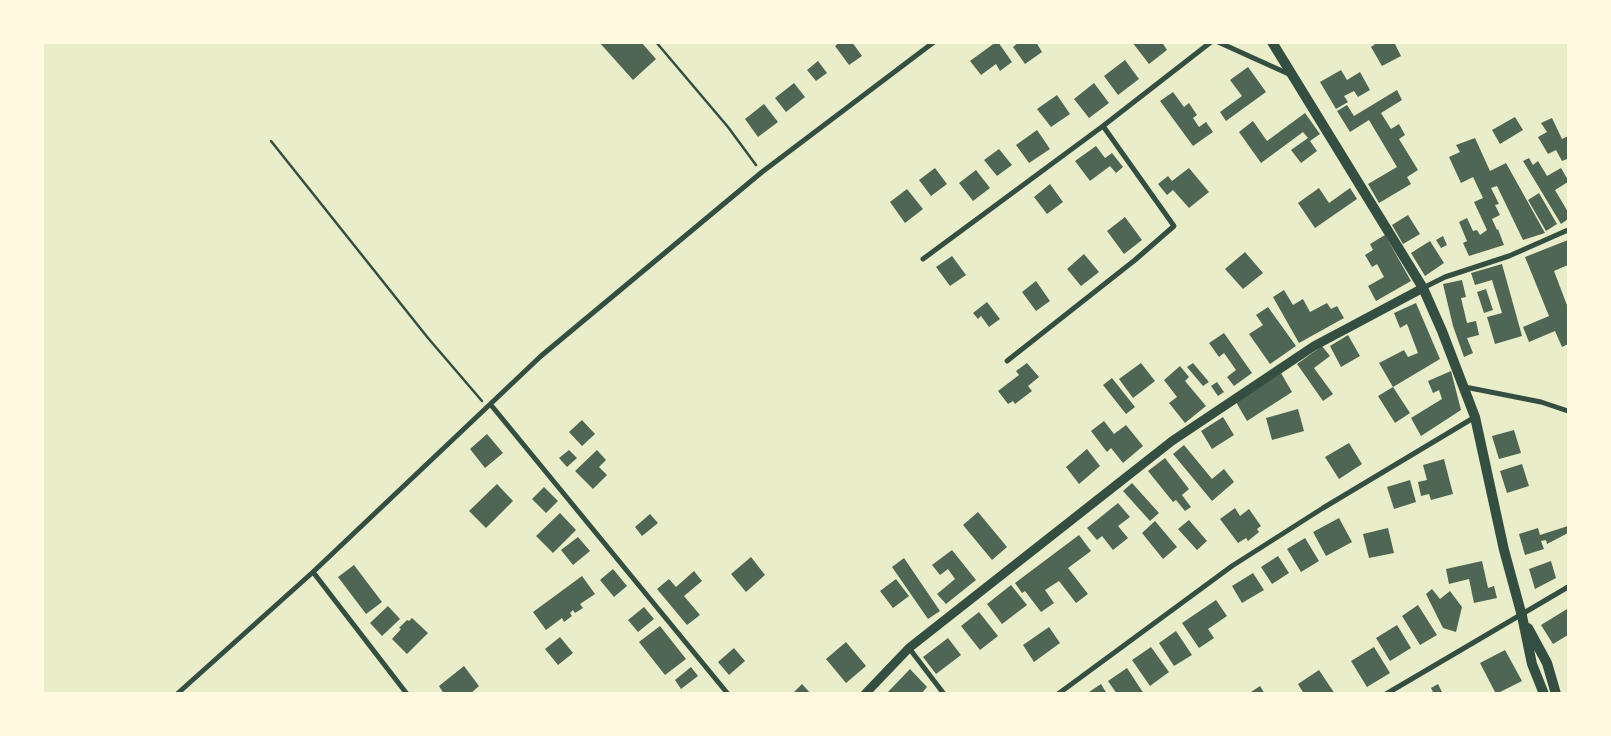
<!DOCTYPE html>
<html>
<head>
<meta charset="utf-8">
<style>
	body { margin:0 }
	#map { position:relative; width:1611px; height:736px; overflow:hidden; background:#e9edc9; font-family:"Work Sans",sans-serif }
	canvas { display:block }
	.frame { position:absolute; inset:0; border:44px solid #fefae0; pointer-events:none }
</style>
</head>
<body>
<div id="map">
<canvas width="1611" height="736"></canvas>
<div class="frame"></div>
</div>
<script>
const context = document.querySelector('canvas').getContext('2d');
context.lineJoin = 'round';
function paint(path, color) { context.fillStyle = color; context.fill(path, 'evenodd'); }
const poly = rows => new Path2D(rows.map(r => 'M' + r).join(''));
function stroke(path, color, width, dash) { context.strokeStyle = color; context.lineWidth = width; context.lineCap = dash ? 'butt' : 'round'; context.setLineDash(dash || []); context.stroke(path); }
paint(poly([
	[599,42,641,42,656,59,633,80],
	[840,42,852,42,862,56,849,65,835,46],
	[996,42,998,42,1012,62,1000,71,996,64,981,75,970,61],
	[1019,42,1036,42,1042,52,1025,64,1013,47],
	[1132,42,1162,42,1167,50,1149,64],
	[1378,42,1394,42,1401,56,1382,66,1371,47],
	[1125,60,1139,79,1118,95,1104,76],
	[818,61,827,73,816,81,807,70],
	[1248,67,1266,92,1226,121,1220,112,1242,96,1230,80],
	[1341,70,1347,80,1360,72,1370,90,1358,97,1354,91,1344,96,1348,102,1336,109,1320,82],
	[794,83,805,97,786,112,775,98],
	[1094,83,1109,103,1089,118,1074,99],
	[1397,90,1402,100,1381,113,1391,129,1399,124,1405,135,1399,139,1418,170,1407,177,1411,184,1379,203,1368,184,1397,167,1369,120,1350,132,1337,111,1347,105,1354,116],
	[1173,92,1184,107,1189,103,1197,115,1193,118,1199,127,1206,122,1213,132,1193,146,1160,101],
	[1057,95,1070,114,1051,127,1037,109],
	[764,104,778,122,758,137,745,119],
	[1305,113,1320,134,1310,141,1317,151,1301,163,1291,150,1308,138,1303,132,1261,163,1239,132,1253,121,1267,141],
	[1515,117,1523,130,1500,144,1492,130],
	[1552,118,1562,139,1568,136,1568,163,1567,159,1562,161,1556,150,1548,154,1538,137,1547,132,1541,123],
	[1037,130,1050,149,1029,163,1016,145],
	[1475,138,1490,171,1506,163,1545,233,1523,240,1497,186,1491,188,1499,204,1495,205,1500,215,1492,219,1497,230,1498,229,1504,245,1469,256,1463,243,1467,241,1459,222,1467,218,1473,231,1477,230,1480,235,1487,230,1474,202,1483,198,1473,177,1461,183,1449,157,1460,152,1456,145],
	[1096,146,1105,158,1112,153,1123,167,1116,173,1110,166,1090,181,1075,161],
	[999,149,1012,165,997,176,984,160],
	[1529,158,1533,165,1538,161,1547,176,1561,168,1568,180,1568,182,1555,190,1568,212,1568,219,1561,224,1523,161],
	[935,168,947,184,931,196,919,180],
	[1189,168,1209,192,1189,208,1173,190,1167,195,1158,184,1168,176,1172,181],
	[976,170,990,188,973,201,959,183],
	[1050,184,1063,202,1047,214,1034,197],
	[1319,188,1329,203,1350,188,1357,199,1315,228,1298,203],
	[907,189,923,209,905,223,890,202],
	[1539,193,1557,224,1546,231,1528,200],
	[1408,215,1420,234,1403,244,1392,225],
	[1125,217,1142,240,1124,254,1107,231],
	[1385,235,1411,281,1376,301,1368,286,1384,277,1377,264,1372,267,1365,255,1373,250,1370,244],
	[1443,236,1447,245,1441,248,1436,240],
	[1568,240,1568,265,1554,271,1568,308,1568,344,1562,347,1555,331,1529,342,1523,327,1549,316,1525,257],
	[1430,241,1444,263,1425,276,1411,253],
	[1245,252,1263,273,1243,289,1225,269],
	[1084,254,1099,272,1081,286,1067,269],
	[952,256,966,275,950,286,936,267],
	[1502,264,1522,336,1495,344,1487,317,1502,313,1492,280,1475,285,1471,273],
	[1462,280,1466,297,1461,298,1467,323,1476,321,1479,335,1467,338,1473,353,1464,357,1453,326,1443,284],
	[1036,281,1050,301,1036,311,1022,292],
	[1486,289,1493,310,1484,313,1477,292],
	[1284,290,1293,305,1303,299,1310,312,1327,303,1331,309,1337,306,1344,318,1299,343,1273,297],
	[987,302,1000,319,989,327,981,316,978,319,973,313],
	[1416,303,1440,359,1393,387,1379,363,1404,350,1408,357,1418,353,1407,324,1400,328,1394,313],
	[1268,307,1296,346,1270,364,1249,334,1263,325,1256,315],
	[1224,333,1252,373,1234,386,1227,377,1236,370,1224,353,1219,357,1209,343],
	[1348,335,1360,356,1341,367,1330,346],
	[1322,346,1330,356,1314,368,1333,394,1323,401,1297,364],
	[1027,363,1039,377,1028,386,1032,391,1015,404,1013,401,1008,404,998,391,1019,375,1016,371],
	[1141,363,1155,381,1133,398,1119,379],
	[1193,363,1209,382,1203,386,1187,367],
	[1180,366,1189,377,1185,381,1206,406,1185,423,1169,403,1177,397,1164,380],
	[1451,371,1461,410,1421,436,1411,418,1442,399,1439,390,1433,393,1428,381],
	[1281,373,1292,392,1247,421,1236,402],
	[1112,378,1135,407,1126,414,1103,385],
	[1217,382,1224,392,1218,396,1211,386],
	[1393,387,1410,413,1395,423,1378,396],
	[1298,409,1304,431,1272,440,1266,418],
	[1223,417,1234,435,1212,449,1201,431],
	[582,420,595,434,582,446,569,432],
	[1104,421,1114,434,1126,425,1143,446,1123,463,1111,448,1107,452,1091,431],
	[1514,430,1521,453,1499,459,1492,436],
	[487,434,503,453,485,468,470,449],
	[1349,443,1362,464,1339,479,1325,457],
	[1184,445,1212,479,1224,469,1234,482,1212,501,1173,454],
	[1087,449,1100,466,1079,484,1066,467],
	[569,450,577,458,567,467,559,458],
	[597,450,606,460,599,467,607,475,593,489,575,471],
	[1165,458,1189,489,1182,495,1191,507,1185,511,1176,500,1173,502,1148,471],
	[1444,459,1453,494,1431,500,1429,494,1421,496,1418,482,1427,480,1423,465],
	[1522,464,1529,486,1507,493,1500,471],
	[1410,480,1416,502,1394,509,1387,487],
	[1132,483,1159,513,1150,521,1123,491],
	[497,484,513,501,486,528,469,511],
	[544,487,558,501,546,513,532,499],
	[1118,503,1130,517,1118,526,1128,538,1113,550,1102,536,1097,540,1087,528],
	[1235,508,1240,516,1249,509,1261,526,1257,529,1259,532,1248,541,1246,538,1238,543,1220,519],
	[978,512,1007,547,992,560,963,525],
	[560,513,576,530,553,553,536,536],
	[650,514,658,523,642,536,635,527],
	[1339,518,1352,542,1326,556,1313,532],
	[1189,520,1207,541,1197,550,1178,529],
	[1155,521,1177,547,1163,559,1142,533],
	[1568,526,1568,533,1547,544,1546,540,1541,541,1544,549,1525,555,1519,534,1538,528,1540,535],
	[1388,528,1394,553,1369,558,1363,534],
	[1079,535,1091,551,1068,568,1088,594,1076,603,1059,581,1045,590,1054,603,1041,612,1025,591,1022,593,1015,583],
	[578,537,590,551,573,565,561,550],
	[1305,538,1319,561,1301,572,1287,549],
	[952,550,976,580,946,604,937,594,955,579,948,569,940,575,932,565],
	[1278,556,1289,573,1272,584,1261,567],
	[751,557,765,575,746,592,731,574],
	[904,558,940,611,928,619,892,567],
	[1482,561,1488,588,1494,586,1497,598,1474,603,1469,579,1449,584,1446,569],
	[1551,561,1556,578,1535,589,1529,569],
	[354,565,382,602,366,614,338,577],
	[613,569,627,586,614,597,600,580],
	[694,571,702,581,684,596,700,615,687,625,657,589,669,579,676,587],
	[1253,573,1264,590,1242,603,1232,586],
	[582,576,595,594,580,604,583,608,575,613,573,610,570,613,572,616,564,622,562,618,546,630,533,612],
	[896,579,909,596,893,608,880,591],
	[1011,585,1027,605,1002,624,987,604],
	[1432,589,1440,599,1450,591,1462,607,1456,632,1443,628,1426,594],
	[1216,600,1227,616,1208,629,1214,638,1199,648,1182,623],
	[1418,605,1437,635,1420,645,1402,616],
	[388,606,400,619,382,636,370,623],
	[644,607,654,619,638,632,628,620],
	[1567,609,1568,612,1568,635,1553,644,1541,625],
	[979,612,998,636,980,650,961,626],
	[412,618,428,633,407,654,392,639,401,629,399,628,407,620,409,621],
	[1397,625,1411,648,1390,661,1376,638],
	[660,626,686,659,665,675,639,642],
	[1049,627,1060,643,1034,662,1023,645],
	[1176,631,1192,655,1174,666,1159,643],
	[560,637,573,653,558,665,545,649],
	[948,638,961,655,936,674,923,657],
	[846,642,866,666,846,683,826,659],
	[1151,647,1169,672,1150,686,1132,660],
	[1374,647,1390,673,1367,687,1351,661],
	[734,648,745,661,729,675,718,662],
	[1505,650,1522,681,1496,694,1480,663],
	[464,666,479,686,470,694,444,694,439,686],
	[691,667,698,676,681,689,675,680],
	[1127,668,1144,694,1117,694,1108,681],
	[910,669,927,687,921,694,886,694],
	[1319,670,1335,694,1304,694,1298,684],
	[802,684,811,694,792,694],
	[1101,684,1107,694,1086,694],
	[1438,684,1443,694,1434,694,1431,688],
	[1260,686,1265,694,1248,694]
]), '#4f6655');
stroke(poly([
	[656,42,728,127,756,165],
	[271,141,428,338,482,401]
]), '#344e41', 2.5);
stroke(poly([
	[1218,42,1291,75],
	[923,259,1103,126,1211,42],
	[1423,288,1445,277,1509,256,1568,230],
	[1007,361,1135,260,1174,226,1103,126],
	[1465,387,1541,402,1568,411],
	[491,405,728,694],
	[313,572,407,694],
	[909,648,944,694],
	[177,694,313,572,541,356,762,172,934,42],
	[1058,694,1232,566,1323,508,1475,417],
	[1386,694,1568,587]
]), '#344e41', 5);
stroke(poly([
	[865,694,909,648,1172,441,1314,346,1423,288]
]), '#344e41', 9);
stroke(poly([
	[1272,42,1423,288,1442,331,1475,417,1504,550,1522,616,1532,664,1544,694],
	[1528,628,1547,663,1556,694]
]), '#344e41', 10);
</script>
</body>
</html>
